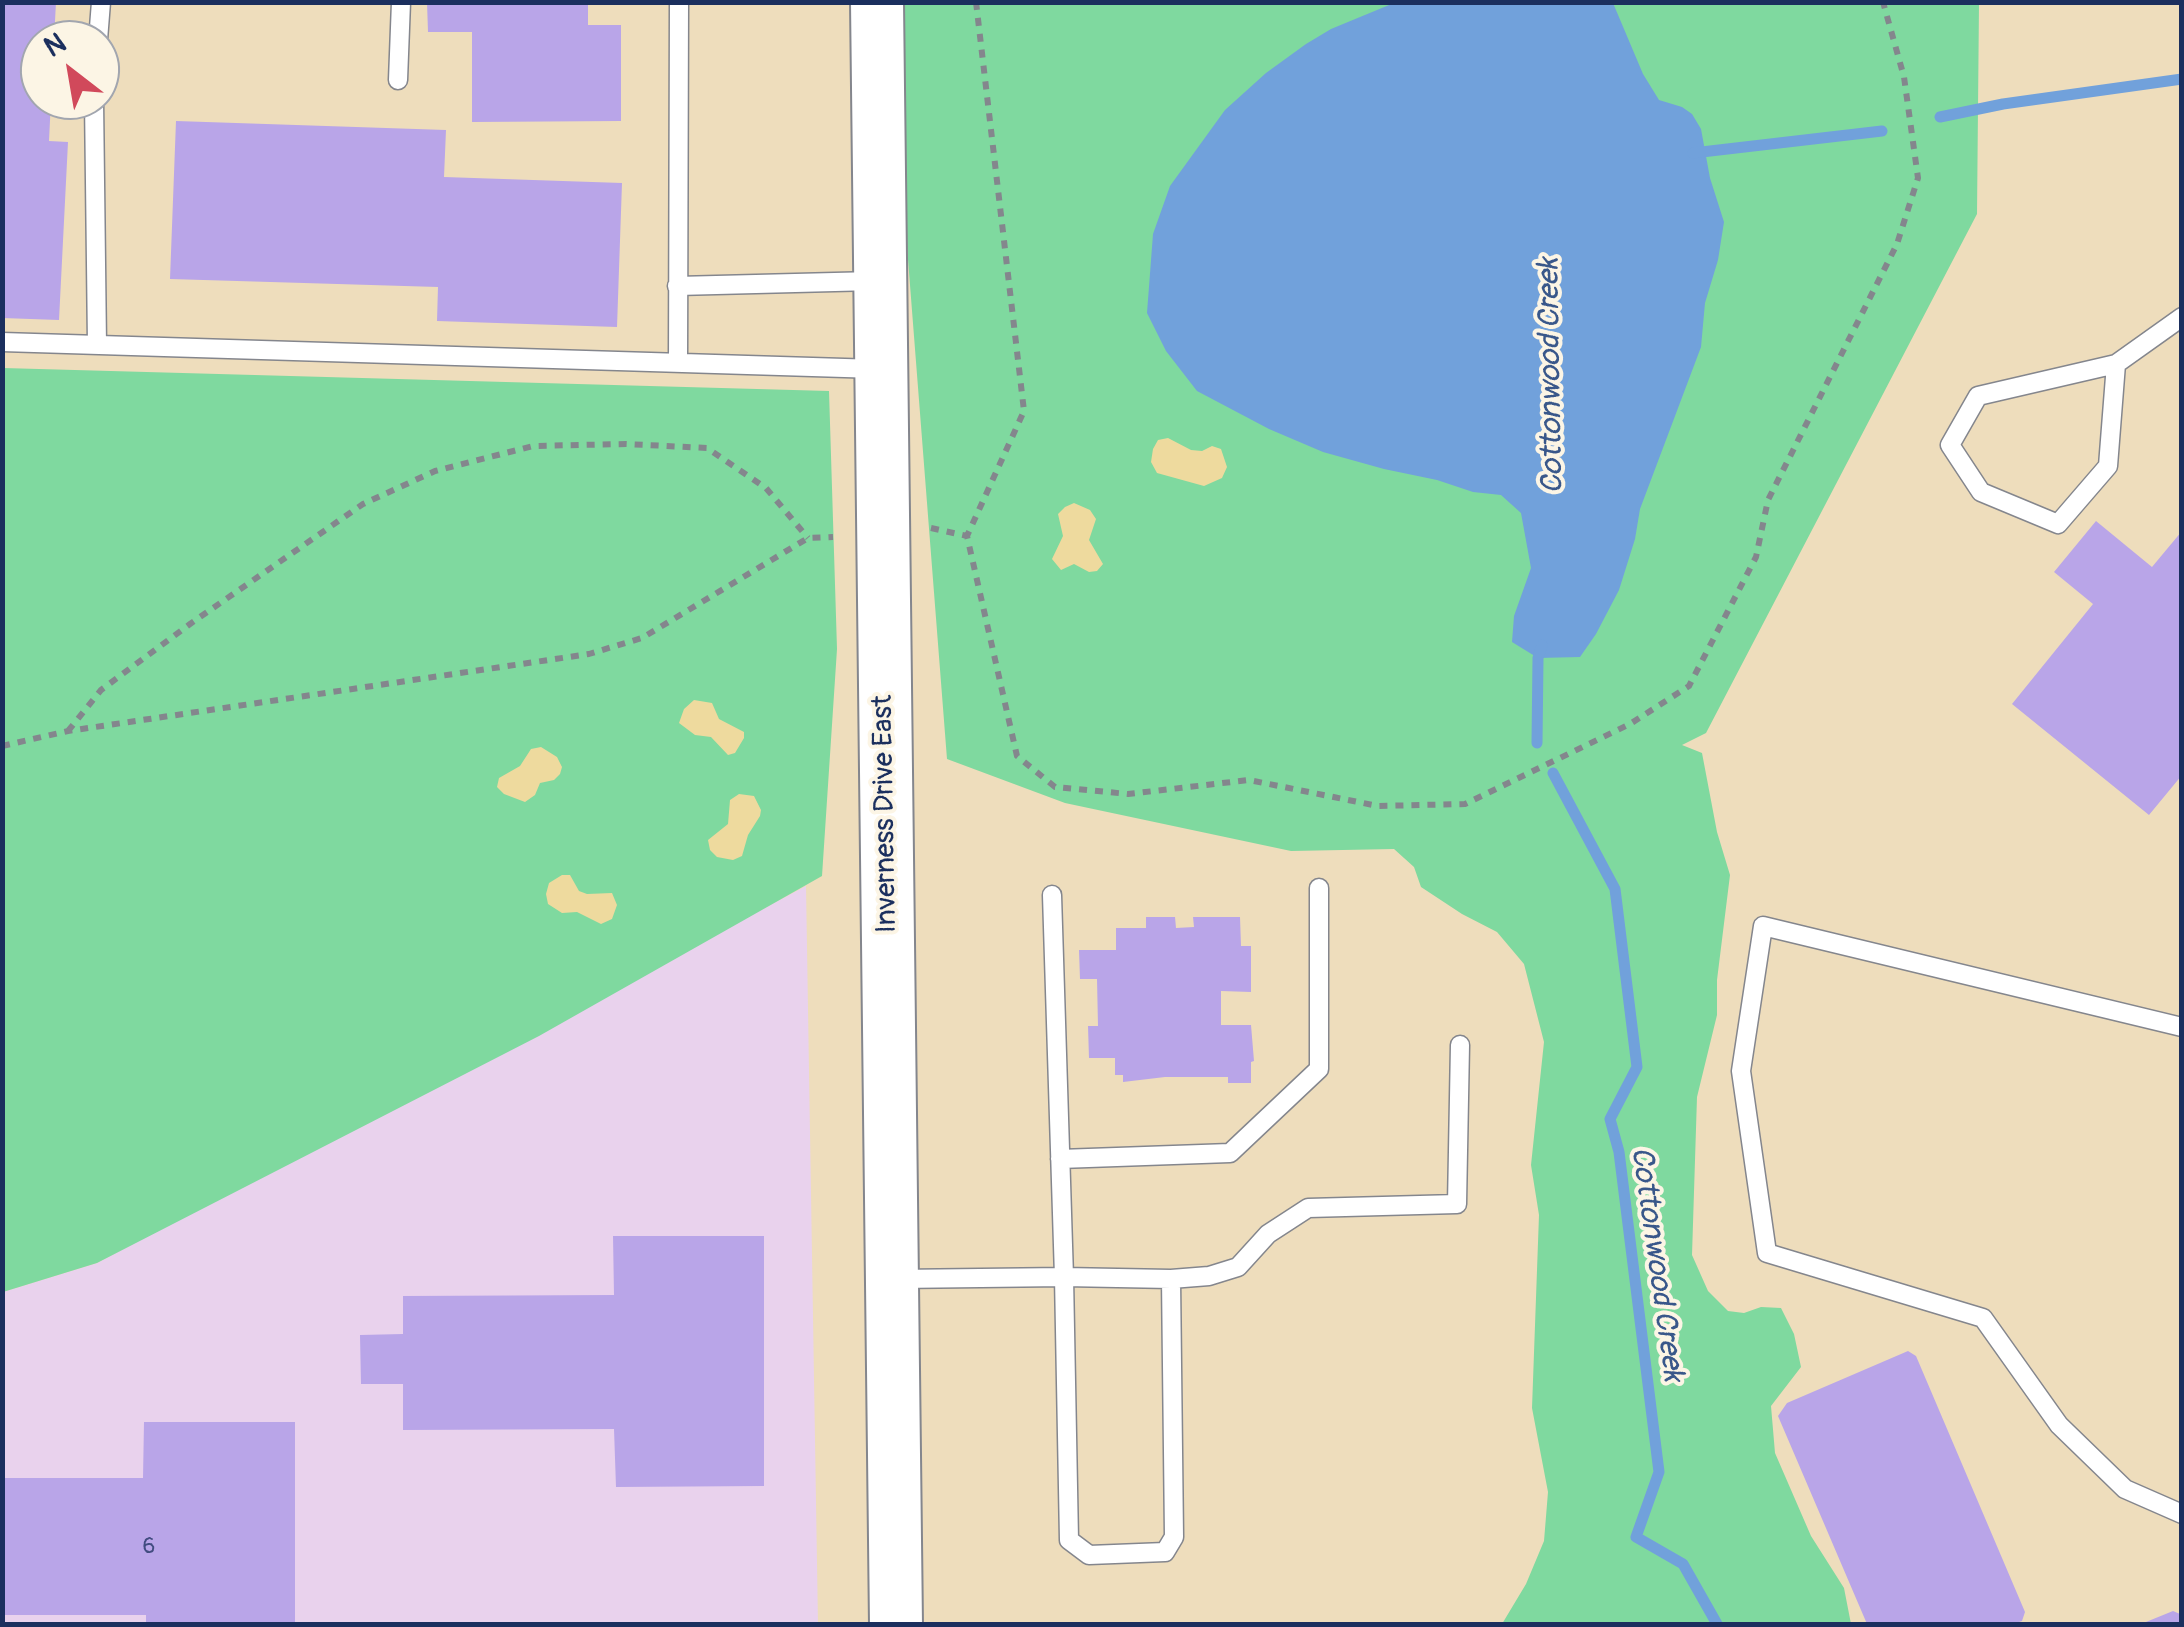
<!DOCTYPE html>
<html>
<head>
<meta charset="utf-8">
<style>
	body { margin:0 }
	#map { position:relative; width:2184px; height:1627px; overflow:hidden; background:#eeddbc; font-family:Pangolin,sans-serif }
	canvas { display:block }
	.frame { position:absolute; inset:0; border:5px solid #1b2f5e; pointer-events:none }
	.north { position:absolute; left:20px; top:20px; width:100px; height:100px; box-sizing:border-box; background:#fcf5e5; border:2px solid #a2a6af; border-radius:50%; rotate:329deg; font-size:28px; font-weight:700; line-height:40px; text-align:center; color:#1b2f5e }
	.north::after { content:''; display:block; margin:auto; width:35px; height:45px; background:#d1495b; clip-path:polygon(50% 0,100% 100%,50% 72%,0 100%) }
</style>
</head>
<body>
<div id="map">
<canvas width="2184" height="1627"></canvas>
<div class="frame"></div>
<div class="north">N</div>
</div>
<script>
const context = document.querySelector('canvas').getContext('2d');
context.lineJoin = 'round';
function paint(path, color) { context.fillStyle = color; context.fill(path, 'evenodd'); }
const poly = rows => new Path2D(rows.map(r => 'M' + r).join(''));
function stroke(path, color, width, dash) { context.strokeStyle = color; context.lineWidth = width; context.lineCap = dash ? 'butt' : 'round'; context.setLineDash(dash || []); context.stroke(path); }
function label(font, color, halo, rows, align = 'center') {
  context.font = font + ' Pangolin,sans-serif'; context.lineWidth = 8; context.setLineDash([]); context.textBaseline = 'middle'; context.strokeStyle = halo; context.fillStyle = color; for (const [text, x, y, turn = 0] of rows) {
    context.save(); context.translate(x, y); context.rotate((+turn || 0) * Math.PI / 180); context.textAlign = isNaN(turn) ? turn : align; if (halo) context.strokeText(text, 0, 0); context.fillText(text, 0, 0); context.restore();
  }
}
paint(poly([
	[806,886,818,1624,3,1624,3,1292,97,1263]
]), '#e9d2ed');
paint(poly([
	[888,3,1979,3,1977,214,1706,733,1682,745,1702,753,1717,832,1730,875,1717,980,1717,1015,1697,1097,1692,1255,1708,1291,1728,1311,1744,1313,1761,1307,1781,1308,1794,1334,1801,1367,1771,1406,1775,1453,1811,1536,1844,1588,1851,1624,1502,1624,1526,1584,1544,1541,1548,1492,1532,1408,1539,1215,1531,1165,1544,1042,1524,964,1497,932,1462,914,1421,887,1414,867,1394,849,1291,851,1065,803,947,759],
	[3,368,829,391,837,649,822,876,539,1036,97,1263,3,1292]
]), '#7fd99f');
paint(poly([
	[1168,438,1191,450,1202,451,1212,446,1221,449,1227,467,1222,478,1204,486,1157,473,1151,462,1153,449,1158,440],
	[1074,503,1090,510,1096,519,1089,540,1103,564,1097,571,1089,572,1074,564,1061,570,1052,559,1063,536,1058,514,1065,507],
	[694,700,712,703,719,719,744,732,744,738,735,753,728,755,711,737,695,735,679,723,684,709],
	[541,747,557,757,562,767,560,774,554,780,540,783,535,795,525,802,504,794,497,787,499,778,520,766,531,749],
	[739,794,754,796,761,810,760,816,748,835,742,856,733,860,717,857,710,850,708,840,728,824,730,800],
	[562,875,570,875,579,891,587,894,612,893,617,905,612,919,601,924,577,912,562,913,548,904,546,894,549,883]
]), '#eeda9e');
paint(poly([
	[1394,3,1613,3,1643,74,1659,100,1682,107,1692,114,1701,129,1710,178,1724,222,1718,260,1705,303,1701,347,1640,509,1635,539,1619,590,1596,634,1580,657,1538,658,1512,642,1514,616,1531,568,1521,513,1501,495,1473,492,1437,480,1384,469,1323,452,1269,429,1197,391,1166,351,1147,313,1153,234,1170,186,1225,110,1266,73,1306,44,1331,29]
]), '#71a1db');
stroke(poly([
	[1940,117,2003,104,2182,79],
	[1693,153,1882,131],
	[1537,743,1538,658,1542,645],
	[1553,773,1615,889,1637,1067,1610,1119,1619,1152,1659,1472,1636,1537,1683,1564,1717,1624]
]), '#71a1db', 11);
paint(poly([
	[2,2,56,2,54,40,40,40,40,100,51,100,49,141,68,142,59,320,2,318],
	[427,2,588,2,588,25,621,25,621,121,472,122,472,32,428,32],
	[176,121,446,130,444,177,622,183,617,327,437,321,438,287,170,279],
	[2096,521,2152,567,2182,531,2182,775,2149,815,2012,704,2093,604,2054,572],
	[1146,917,1175,917,1176,928,1194,927,1193,917,1240,917,1241,946,1251,946,1251,992,1221,991,1221,1025,1251,1025,1254,1061,1251,1062,1251,1083,1228,1083,1228,1077,1165,1077,1123,1082,1123,1075,1115,1075,1115,1058,1089,1058,1088,1026,1098,1026,1097,979,1080,979,1079,950,1116,950,1116,928,1146,928],
	[613,1236,764,1236,764,1486,616,1487,614,1429,403,1430,403,1384,361,1384,360,1335,403,1334,403,1296,614,1295],
	[1908,1351,1916,1356,2025,1612,2022,1621,2013,1624,1867,1624,1778,1416,1787,1403],
	[144,1422,295,1422,295,1624,146,1624,146,1615,2,1615,2,1478,143,1478],
	[2173,1611,2180,1614,2182,1624,2141,1624]
]), '#b9a5e8');
const service = poly([
	[98,40,101,2],
	[398,80,401,2],
	[94,100,97,345],
	[677,286,874,281],
	[2,342,877,369],
	[678,363,679,2],
	[2116,364,2108,466,2058,524,1981,492,1950,445,1978,396,2116,364,2182,317],
	[2182,1027,1763,926,1741,1071,1767,1253,1983,1318,2059,1425,2125,1489,2182,1514],
	[1060,1159,1230,1153,1319,1069,1319,888],
	[1064,1277,1171,1279,1174,1537,1165,1552,1089,1555,1069,1540,1064,1277],
	[897,1279,1064,1277,1052,895],
	[1171,1279,1209,1276,1238,1267,1268,1234,1308,1208,1457,1204,1460,1045]
]);
const secondary = poly([
	[877,2,896,1624]
]);
stroke(service, '#84868d', 21);
stroke(secondary, '#84868d', 56);
stroke(poly([
	[976,2,1024,411,967,536,1017,756,1055,787,1128,794,1249,780,1378,806,1465,804,1630,724,1689,686,1756,557,1768,500,1897,244,1918,178,1904,77,1883,2],
	[931,528,967,536],
	[68,731,101,690,190,624,363,504,435,471,533,446,626,444,707,448,766,488,808,538],
	[2,746,68,731,589,654,642,638,808,538,833,537]
]), '#84868d', 6, [8, 8]);
stroke(service, '#fff', 18);
stroke(secondary, '#fff', 52);
label('22px', '#424c80', null, [
	["6",149,1547]
]);
label('28px', '#1b2f5e', '#fcf5e5', [
	["Inverness Drive East",886,814,-91]
]);
label('italic 30px', '#39578a', '#fcf5e5', [
	["Cottonwood Creek",1552,376,-91],
	["Cottonwood Creek",1656,1264,82]
]);
</script>
</body>
</html>
